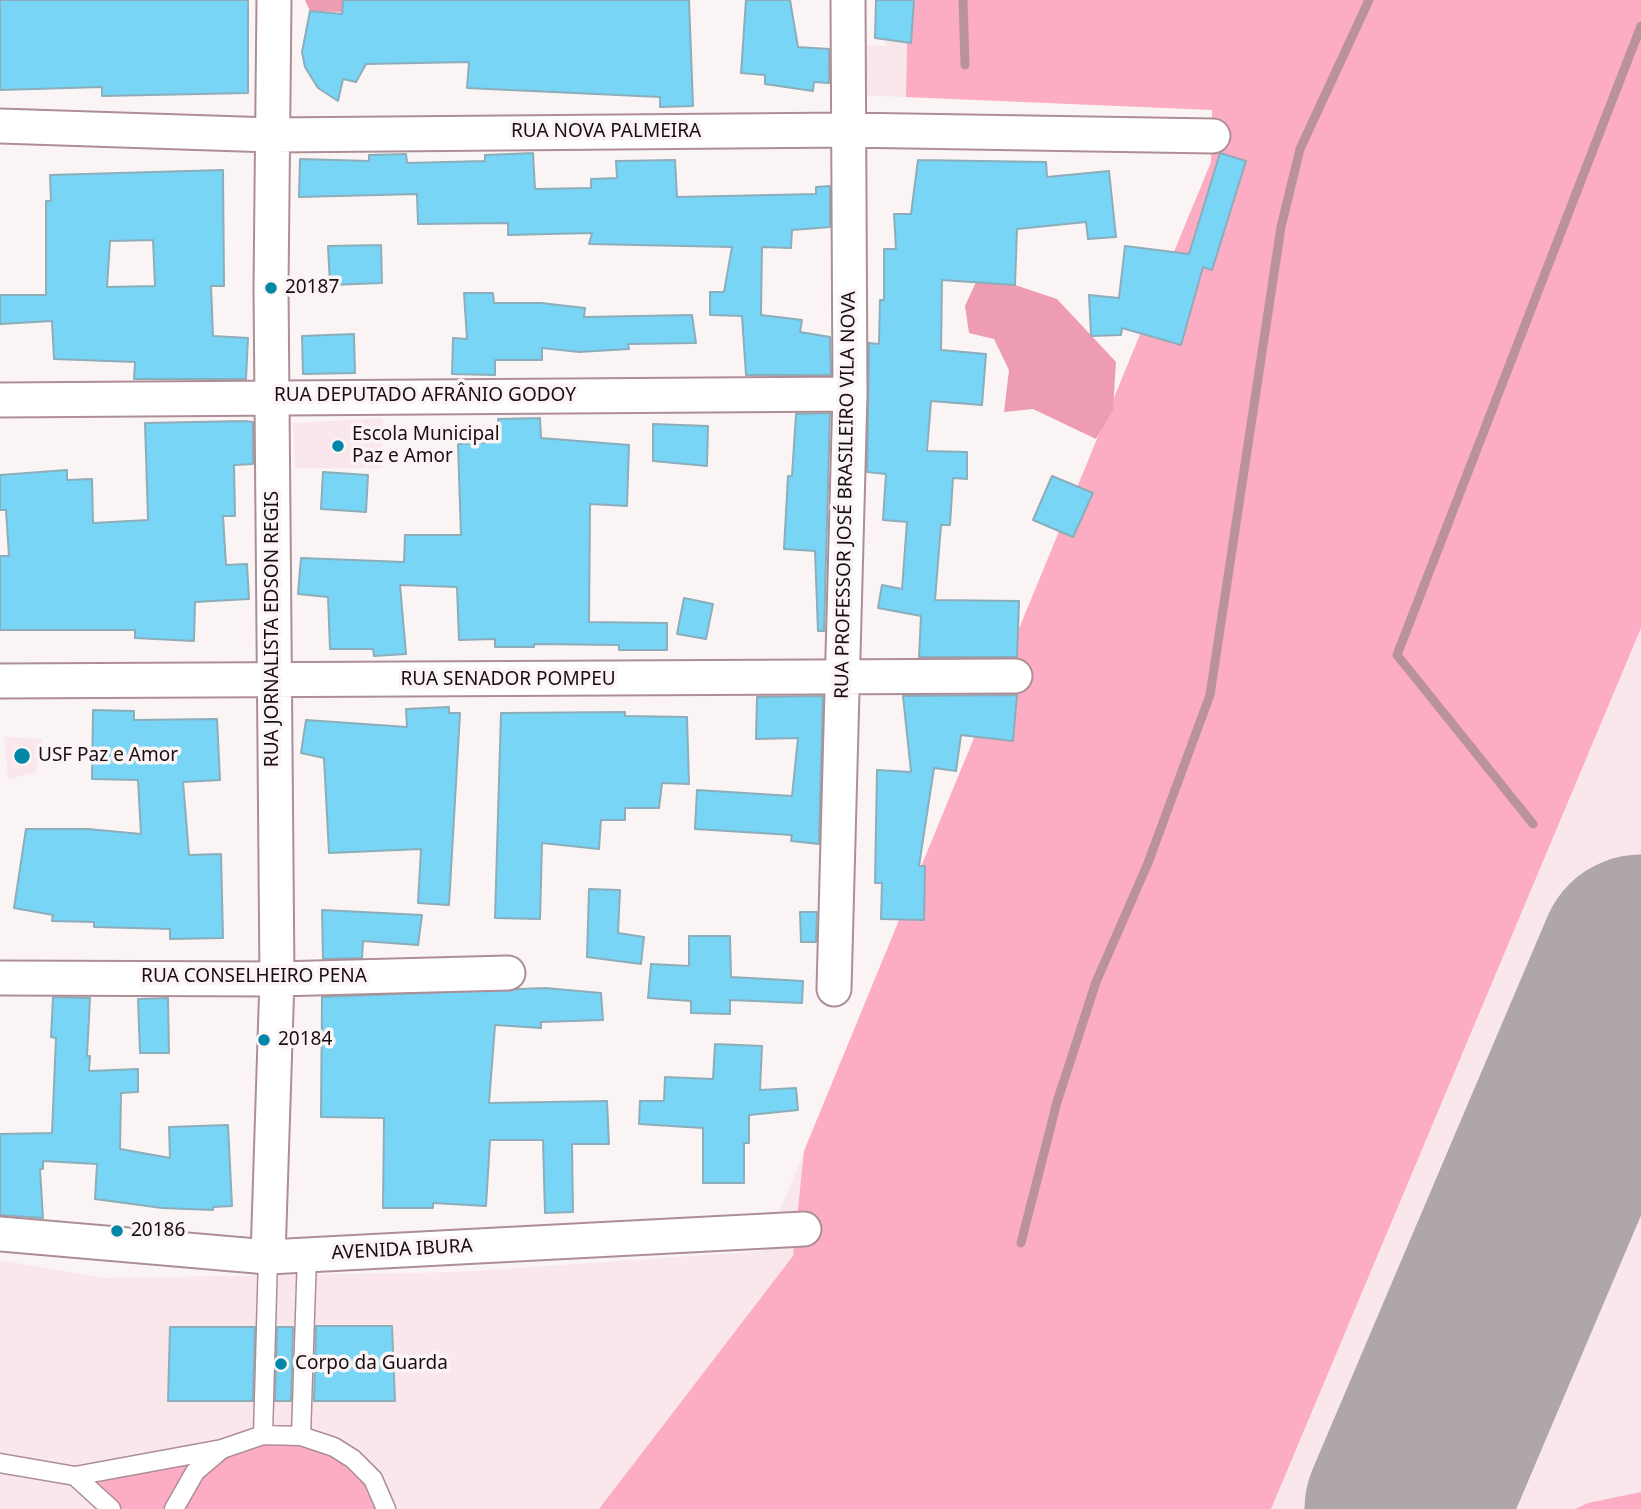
<!DOCTYPE html>
<html>
<head>
<meta charset="utf-8">
<style>
	body { margin:0 }
	canvas { display:block; background:#fbf4f5 }
</style>
</head>
<body>
<canvas width="1641" height="1509"></canvas>
<script>
const context = document.querySelector('canvas').getContext('2d');
context.lineJoin = 'round';
function paint(path, color) { context.fillStyle = color; context.fill(path, 'evenodd'); }
const poly = rows => new Path2D(rows.map(r => 'M' + r).join(''));
function stroke(path, color, width, dash) { context.strokeStyle = color; context.lineWidth = width; context.lineCap = dash ? 'butt' : 'round'; context.setLineDash(dash || []); context.stroke(path); }
function label(font, color, halo, rows, align = 'center') {
  context.font = font + ' "Noto Sans",sans-serif'; context.lineWidth = 7; context.setLineDash([]); context.textBaseline = 'middle'; context.strokeStyle = halo; context.fillStyle = color; for (const [text, x, y, turn = 0] of rows) {
    context.save(); context.translate(x, y); context.rotate((+turn || 0) * Math.PI / 180); context.textAlign = isNaN(turn) ? turn : align; if (halo) context.strokeText(text, 0, 0); context.fillText(text, 0, 0); context.restore();
  }
}
paint(poly([
	[885,0,1641,0,1641,1509,0,1509,0,1260,105,1278,461,1272,763,1251,1211,162,1212,110,830,94,832,43,885,46],
	[383,418,382,468,295,468,293,423],
	[4,737,43,739,36,772,8,779]
]), '#f9e7ec');
paint(poly([
	[908,0,1641,0,1641,628,1271,1509,599,1509,793,1256,804,1151,1211,162,1212,110,906,97],
	[263,1435,353,1459,386,1509,111,1509,75,1476],
	[1641,1492,1641,1509,1575,1509,1588,1503]
]), '#fdadc3');
paint(poly([
	[305,0,343,0,342,12,310,11],
	[976,282,1015,285,1057,299,1116,362,1113,410,1096,439,1033,409,1004,412,1009,370,994,339,969,333,965,306]
]), '#ed9cb4');
stroke(poly([
	[963,0,965,65],
	[1533,824,1397,655,1641,26],
	[1021,1243,1057,1102,1096,982,1148,863,1210,695,1281,227,1300,149,1369,0]
]), '#ba929c', 9);
stroke(poly([
	[1514,1255,1547,1203,1579,1172,1619,1154,1641,1149]
]), '#aea6a7', 80);
stroke(poly([
	[1406,1509,1641,956]
]), '#aea6a7', 203);
const building = poly([
	[0,0,248,0,248,93,102,96,102,87,0,90,0,0],
	[343,0,689,0,693,106,660,107,660,97,467,88,469,62,366,64,356,82,343,79,338,101,318,88,305,67,302,52,310,11,342,14,343,0],
	[746,0,790,0,798,47,829,49,829,83,814,82,813,91,765,84,765,75,741,73,746,0],
	[876,0,914,0,911,43,875,38,876,0],
	[533,153,535,189,591,188,591,179,617,178,616,161,675,160,677,197,816,194,816,187,830,186,830,227,792,230,791,248,762,247,761,315,802,320,800,332,830,337,831,375,746,375,742,316,710,315,710,292,724,292,732,247,589,244,592,233,508,235,508,223,418,224,417,194,299,197,300,159,369,161,369,155,406,154,407,163,485,161,485,155,533,153],
	[1220,153,1246,161,1212,270,1203,267,1181,345,1122,328,1121,335,1091,336,1089,295,1119,298,1125,246,1189,254,1220,153],
	[918,160,1046,162,1047,177,1109,171,1116,237,1088,239,1086,222,1017,229,1015,285,942,280,941,350,986,354,982,405,931,401,927,451,967,452,967,479,953,478,950,525,941,525,935,600,1019,601,1017,657,919,657,921,616,878,608,882,585,902,589,907,522,883,520,886,474,867,472,869,343,879,344,880,300,884,300,884,249,896,249,894,214,911,214,918,160],
	[223,170,224,286,211,286,213,336,248,338,246,379,134,379,135,362,54,359,52,321,0,324,0,295,46,295,46,201,51,201,50,175,223,170],
	[153,240,155,286,107,287,110,241,153,240],
	[381,245,382,283,330,285,328,246,381,245],
	[464,293,493,293,494,303,541,303,585,308,584,317,692,315,696,343,628,344,629,349,579,352,542,348,542,360,495,360,495,375,452,374,453,338,467,339,464,293],
	[354,334,355,373,303,374,302,336,354,334],
	[830,413,824,631,818,631,815,551,784,549,788,476,792,476,796,414,830,413],
	[540,418,541,438,629,445,627,506,590,504,589,622,667,623,667,650,619,650,619,645,534,644,534,647,495,647,495,639,459,640,457,587,400,585,406,654,374,656,373,649,330,649,328,597,298,594,301,558,404,562,405,535,461,535,458,444,499,442,498,419,540,418],
	[245,421,253,422,253,464,234,465,235,516,223,516,226,565,247,564,249,599,195,602,194,641,135,638,135,630,0,630,0,556,9,556,6,510,0,510,0,475,67,470,67,480,92,479,93,523,148,520,145,423,245,421],
	[653,424,708,426,707,466,653,461,653,424],
	[323,472,368,475,366,512,321,509,323,472],
	[1052,476,1093,493,1073,537,1033,520,1052,476],
	[684,598,713,604,706,639,677,634,684,598],
	[1017,695,1013,741,961,735,956,771,934,768,919,866,925,866,924,920,881,919,882,883,875,883,877,770,911,772,903,696,1017,695],
	[823,696,819,844,791,841,792,835,695,829,697,790,792,796,798,738,756,739,757,697,823,696],
	[449,707,449,713,460,713,449,905,418,903,421,849,329,853,324,758,301,753,306,720,407,727,406,709,449,707],
	[93,710,134,711,134,720,217,719,220,780,183,782,189,855,221,854,223,938,170,939,170,929,94,927,94,922,52,921,53,915,14,908,26,829,88,829,141,834,138,780,92,779,93,710],
	[625,712,625,716,687,717,689,784,662,783,659,808,625,808,625,820,601,820,599,849,542,843,540,919,495,918,501,713,625,712],
	[589,889,620,890,618,933,644,937,641,964,587,957,589,889],
	[322,910,422,915,418,945,363,941,362,958,323,959,322,910],
	[800,912,817,912,816,942,801,942,800,912],
	[689,936,730,936,731,977,803,981,802,1003,730,1000,730,1014,691,1013,691,1001,648,998,651,964,689,966,689,936],
	[545,988,601,993,603,1020,541,1022,541,1028,495,1025,489,1103,607,1101,609,1144,572,1144,573,1212,545,1213,543,1140,490,1140,486,1206,433,1203,433,1208,383,1208,384,1118,321,1117,322,997,545,988],
	[53,997,90,998,87,1056,90,1056,89,1071,138,1069,138,1092,121,1093,120,1149,170,1158,169,1127,228,1125,232,1206,213,1207,213,1210,162,1208,95,1199,97,1164,43,1161,43,1169,40,1169,43,1218,0,1215,0,1134,52,1133,56,1038,51,1037,53,997],
	[168,998,169,1053,140,1053,138,999,168,998],
	[715,1044,762,1046,760,1090,796,1088,798,1110,749,1115,749,1143,744,1143,744,1183,703,1183,703,1128,639,1124,640,1101,664,1101,665,1077,713,1079,715,1044],
	[316,1326,392,1326,395,1401,314,1401,316,1326],
	[170,1327,255,1327,253,1401,168,1401,170,1327],
	[277,1327,293,1327,291,1401,275,1401,277,1327]
]);
paint(building, '#78d5f6');
stroke(building, '#8cadba', 2);
const service = poly([
	[263,1435,268,1257],
	[301,1436,307,1255],
	[0,1463,75,1476],
	[111,1509,75,1476,222,1449],
	[174,1509,195,1472,222,1449,263,1435,301,1436,334,1447,353,1459,373,1479,386,1509]
]);
const minor = poly([
	[0,126,272,135,847,130,1213,136],
	[0,400,850,394],
	[0,681,1015,676],
	[0,978,277,979,508,973],
	[834,989,850,394,848,0],
	[0,1234,268,1257,804,1229],
	[268,1257,277,979,271,288,274,0]
]);
stroke(service, '#ae8e96', 21);
stroke(minor, '#ae8e96', 37);
stroke(service, '#fff', 18);
stroke(minor, '#fff', 33);
for (const [x, y, r, color] of [
	[271,288,7,"#0087a8"],
	[338,446,7,"#0087a8"],
	[22,756,9,"#0087a8"],
	[264,1040,7,"#0087a8"],
	[117,1231,7,"#0087a8"],
	[281,1364,7,"#0087a8"]
]) { const dot = new Path2D(); dot.arc(x, y, r, 0, 2 * Math.PI); context.fillStyle = color; context.fill(dot); stroke(dot, '#fbf4f5', 2.5); }
label('19px', '#1a0e11', '#fbf4f5', [
	["RUA NOVA PALMEIRA",606,132],
	["RUA DEPUTADO AFRÂNIO GODOY",425,396],
	["RUA PROFESSOR JOSÉ BRASILEIRO VILA NOVA",846,495,-89],
	["RUA JORNALISTA EDSON REGIS",273,629,-90],
	["RUA SENADOR POMPEU",508,680],
	["RUA CONSELHEIRO PENA",254,977],
	["AVENIDA IBURA",402,1250,-3]
]);
label('19px', '#1a0e11', '#fbf4f5', [
	["20187",285,288],
	["Escola Municipal",352,435],
	["Paz e Amor",352,457],
	["USF Paz e Amor",38,756],
	["20184",278,1040],
	["20186",131,1231],
	["Corpo da Guarda",295,1364]
], 'left');
</script>
</body>
</html>
